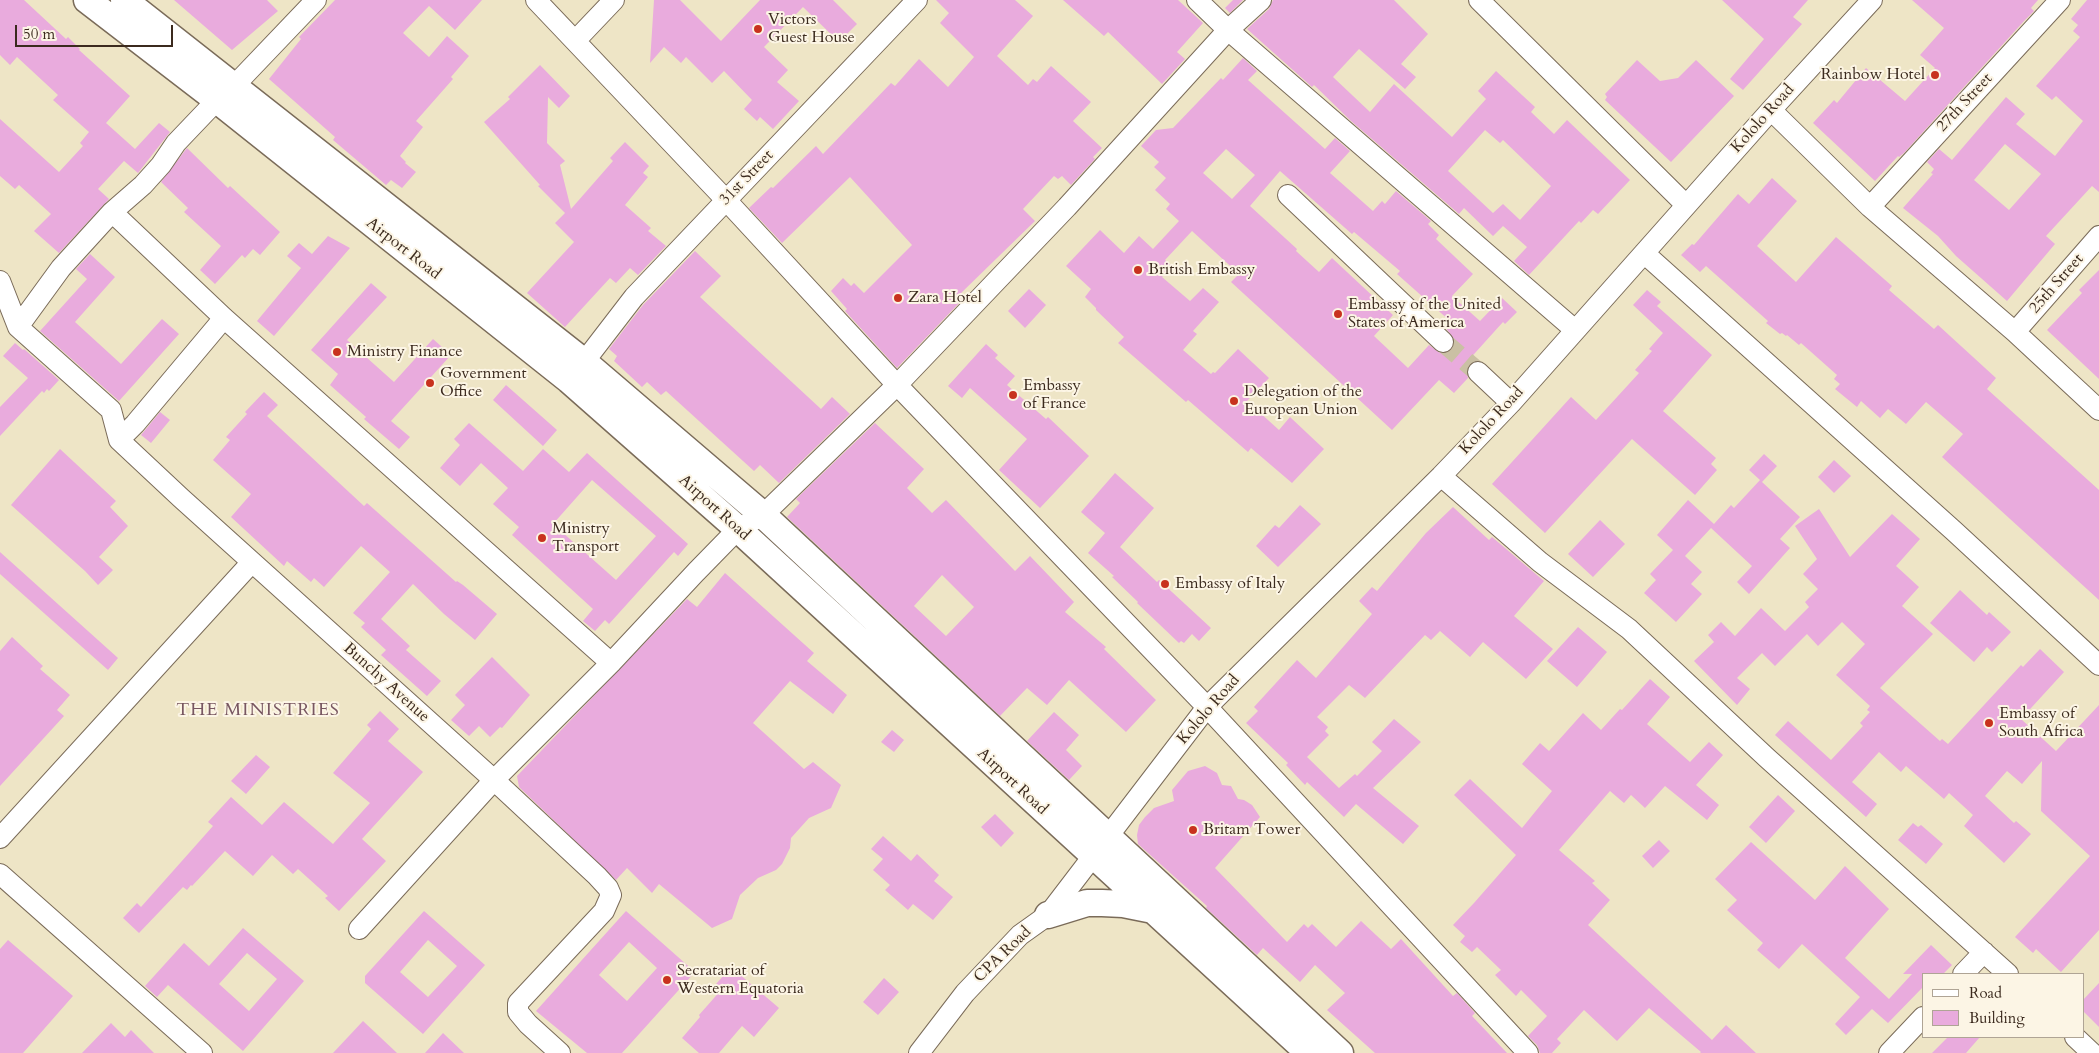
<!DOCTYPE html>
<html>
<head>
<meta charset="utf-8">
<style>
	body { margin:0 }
	#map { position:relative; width:2099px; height:1053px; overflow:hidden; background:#eee5c6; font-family:Cardo,serif }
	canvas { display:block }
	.legend { position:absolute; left:1922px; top:973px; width:162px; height:65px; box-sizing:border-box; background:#fcf5e5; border:1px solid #afa495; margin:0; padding:6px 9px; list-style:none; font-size:15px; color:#3b2a1e }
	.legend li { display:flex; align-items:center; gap:10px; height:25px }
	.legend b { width:25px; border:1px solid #afa495 }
	.scale { position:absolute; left:15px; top:25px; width:158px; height:22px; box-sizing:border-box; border:2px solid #3b2a1e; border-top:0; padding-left:6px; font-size:15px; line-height:18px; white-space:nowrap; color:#3b2a1e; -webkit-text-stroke:4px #fcf5e5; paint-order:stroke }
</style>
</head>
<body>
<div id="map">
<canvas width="2099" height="1053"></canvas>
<ul class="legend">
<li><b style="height:6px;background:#fff"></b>Road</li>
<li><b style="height:14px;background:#e9abdd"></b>Building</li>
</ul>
<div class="scale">50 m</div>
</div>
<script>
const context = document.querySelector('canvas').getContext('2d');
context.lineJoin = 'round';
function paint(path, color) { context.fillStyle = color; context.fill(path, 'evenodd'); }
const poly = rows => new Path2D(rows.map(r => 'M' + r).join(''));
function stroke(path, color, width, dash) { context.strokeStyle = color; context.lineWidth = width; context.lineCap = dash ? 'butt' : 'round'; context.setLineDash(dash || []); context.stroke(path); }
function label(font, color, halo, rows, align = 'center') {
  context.font = font + ' Cardo,serif'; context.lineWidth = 4; context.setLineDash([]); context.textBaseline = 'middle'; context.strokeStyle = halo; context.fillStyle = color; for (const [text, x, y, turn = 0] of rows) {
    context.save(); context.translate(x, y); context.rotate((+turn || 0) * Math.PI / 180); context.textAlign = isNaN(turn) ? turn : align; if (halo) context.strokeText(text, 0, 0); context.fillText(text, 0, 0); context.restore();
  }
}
paint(poly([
	[0,0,24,0,66,39,68,37,80,49,79,50,130,96,106,123,135,149,159,123,170,132,138,173,124,161,98,189,109,199,59,253,34,231,51,214,19,185,15,189,0,176,0,119,59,172,83,146,80,143,89,132,53,100,58,95,17,57,10,65,0,55],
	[174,0,267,0,278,11,232,50],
	[335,0,482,0,455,30,429,6,403,33,429,57,447,36,469,56,451,77,453,79,416,121,423,127,400,156,406,162,405,163,416,172,402,188,391,180,386,185,333,140,335,137,269,79,301,39,299,37],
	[654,0,680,0,721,41,760,0,833,0,857,24,839,42,803,7,764,47,788,70,777,82,799,101,773,129,760,117,757,121,744,109,752,100,724,71,712,83,686,57,681,63,664,47,650,63],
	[936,0,1015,0,1033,16,997,56,1028,85,1033,79,1037,82,1051,66,1091,102,1073,121,1102,148,1093,157,1095,159,1071,185,1062,176,1058,179,1054,176,1023,209,1035,221,958,296,962,300,897,368,845,311,847,309,831,291,843,278,851,286,854,283,864,293,912,245,850,177,782,243,749,208,771,187,773,188,816,146,823,154,891,83,895,86,919,59,948,87,974,57,940,23,949,13],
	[1063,0,1178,0,1203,23,1177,52,1185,59,1162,84,1108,32,1104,36],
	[1233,0,1243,0,1230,13,1225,8],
	[1273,0,1394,0,1428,34,1401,64,1416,77,1405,89,1359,49,1333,77,1370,112,1394,84,1452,137,1486,99,1478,91,1496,71,1535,107,1531,112,1554,134,1567,120,1630,180,1598,214,1593,210,1581,223,1579,221,1529,275,1514,261,1527,247,1503,226,1493,236,1464,208,1459,214,1351,121,1314,85,1312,87,1247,29,1269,9],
	[1485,130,1500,143,1503,140,1551,186,1520,220,1503,204,1493,213,1448,171],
	[1722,0,1808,0,1793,17,1802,24,1743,90,1730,79,1764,39],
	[1912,0,2038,0,2031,8,2034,11,2025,20,1904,153,1899,157,1898,156,1875,181,1813,123,1834,100,1837,103,1866,68,1905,101,1935,68,1920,55,1944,28],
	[2087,0,2099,0,2099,192,2092,186,2046,236,2055,244,2007,301,1956,256,1938,236,1903,208,1933,174,1931,173,1934,169,1927,162,1939,149,1952,160,2006,97,2025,114,2016,124,2055,156,2083,121,2056,96,2052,100,2036,86,2080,37,2073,31,2078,25,2071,19],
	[2005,144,2041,174,2009,210,1974,180],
	[1243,58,1257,71,1248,80,1325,149,1335,138,1350,151,1330,173,1373,211,1382,201,1385,204,1396,191,1431,221,1428,224,1439,235,1436,239,1473,274,1452,296,1480,321,1502,298,1517,312,1505,324,1503,322,1466,363,1468,366,1466,370,1468,378,1454,393,1439,380,1392,430,1231,282,1239,274,1192,231,1165,260,1172,266,1162,277,1190,301,1203,288,1219,302,1193,331,1197,334,1183,350,1211,374,1213,372,1215,373,1238,349,1269,378,1247,401,1279,430,1290,417,1324,449,1292,483,1251,448,1248,452,1188,400,1186,402,1118,343,1124,337,1096,310,1096,308,1085,297,1091,289,1066,266,1100,230,1124,253,1139,236,1153,249,1179,221,1166,209,1170,204,1155,190,1166,178,1154,167,1159,162,1141,146,1156,130,1173,128,1221,78,1223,80],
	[1226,149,1255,175,1232,199,1203,173],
	[1280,171,1352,234,1354,232,1400,271,1397,274,1450,321,1445,327,1454,339,1454,345,1451,350,1446,353,1440,353,1429,345,1408,368,1374,336,1393,315,1332,258,1319,272,1296,251,1297,249,1250,206],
	[1637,60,1660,81,1678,78,1696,60,1734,96,1671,162,1605,100,1607,97,1605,94],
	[540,65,570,96,559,108,548,97,547,143,565,161,560,165,571,209,613,161,610,158,625,142,649,166,643,173,648,177,625,205,651,228,648,231,666,246,638,275,630,268,616,283,610,278,565,327,527,293,574,242,555,223,565,213,538,186,540,185,484,122,510,99,508,97],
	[187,148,228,188,230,186,280,232,260,255,253,249,245,258,242,255,215,284,200,270,221,246,184,212,188,208,161,182],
	[1772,178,1797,201,1757,246,1796,282,1836,237,1892,286,1889,290,1934,329,1938,325,1996,378,1987,389,2099,490,2099,600,1942,457,1963,434,1926,402,1906,424,1888,409,1880,418,1861,401,1857,407,1835,389,1840,384,1834,379,1837,375,1801,343,1799,345,1787,335,1786,336,1782,333,1780,334,1766,323,1768,321,1706,266,1700,272,1681,255,1692,244,1694,245,1738,194,1749,204],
	[328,236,350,248,274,336,257,321,301,268,287,256,299,243,312,254],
	[695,251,721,276,700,297,821,409,832,397,850,414,779,483,760,465,754,471,666,391,661,395,647,382,642,387,614,361,617,356,609,349,643,305],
	[90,254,115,277,75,322,121,364,162,319,179,334,119,401,40,331,87,279,76,269],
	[2099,270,2099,379,2047,330,2082,293,2079,290],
	[371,283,387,297,347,340,394,382,433,339,451,355,391,421,410,437,399,449,364,419,366,417,330,385,338,374,311,350],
	[1029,289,1046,305,1025,328,1008,311],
	[1647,290,1661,302,1657,306,1712,355,1663,411,1716,458,1711,464,1717,470,1695,495,1632,439,1545,533,1492,484,1571,397,1596,420,1639,373,1635,370,1652,351,1649,349,1663,333,1633,305],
	[15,343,23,350,24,349,59,380,49,391,47,389,44,393,42,391,0,436,0,407,28,378,3,356],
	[986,344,998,355,995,358,1015,376,1007,385,1046,419,1048,417,1089,456,1040,508,999,470,1027,439,970,388,962,398,948,386],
	[506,385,557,430,543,446,493,400],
	[264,392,278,405,267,416,364,506,367,503,456,582,457,581,463,585,497,614,475,640,444,614,413,584,381,619,410,646,406,650,441,681,427,696,381,655,386,650,361,627,365,623,353,613,390,572,361,546,324,587,314,578,311,582,287,561,284,566,231,517,251,494,213,460,230,440,226,437,247,414,245,412],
	[160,412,170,420,151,443,141,435],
	[469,423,523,471,543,449,569,472,587,453,688,544,678,556,674,552,609,624,605,620,595,631,583,621,593,609,512,535,519,527,493,504,508,488,481,463,460,486,440,468,460,445,454,439],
	[592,480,656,536,616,580,553,524],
	[875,423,924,469,907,488,932,513,946,500,1015,571,1030,556,1074,602,1065,612,1106,647,1104,649,1156,700,1126,732,1069,680,1047,705,1027,688,1000,716,787,517,800,503,796,499],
	[942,575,974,607,946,636,914,606],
	[60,449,116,501,110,507,128,526,99,557,113,570,98,585,85,571,11,505],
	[1764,454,1777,466,1762,482,1800,517,1780,539,1790,548,1749,594,1737,582,1752,566,1711,528,1685,556,1702,572,1691,584,1702,594,1676,622,1644,593,1656,580,1650,574,1673,550,1657,535,1688,500,1714,524,1731,505,1734,508,1760,480,1749,470],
	[1834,460,1851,476,1834,493,1818,477],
	[1115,473,1154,508,1120,547,1157,582,1159,580,1211,628,1199,641,1192,634,1184,643,1181,641,1179,643,1137,603,1138,602,1112,577,1114,576,1088,553,1105,533,1081,512],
	[1300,505,1321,524,1278,567,1256,546,1275,525,1279,528],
	[1453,507,1489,540,1492,537,1544,581,1514,616,1553,649,1526,679,1483,642,1470,657,1440,631,1431,640,1425,635,1365,698,1349,685,1317,717,1328,727,1325,731,1329,735,1307,757,1339,788,1355,774,1357,776,1382,751,1372,742,1394,719,1421,742,1373,788,1419,826,1403,844,1356,804,1344,817,1307,782,1305,785,1286,765,1288,763,1246,723,1258,711,1254,707,1297,660,1316,678,1372,614,1359,601,1372,587,1377,591,1426,533],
	[1819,509,1850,557,1892,514,1920,539,1896,566,1919,587,1902,606,1933,634,1880,688,1940,741,1942,739,1948,744,2021,665,2023,667,2040,649,2064,672,2021,719,2056,751,2099,705,2099,930,2061,972,2036,949,2033,953,2015,937,2090,856,2041,811,2042,761,2022,784,2007,771,1985,796,2014,823,2016,821,2031,834,2004,863,1964,826,1973,815,1949,793,1944,799,1906,766,1901,772,1879,752,1852,782,1877,804,1866,817,1775,735,1788,721,1831,760,1863,726,1860,723,1870,712,1867,710,1870,706,1836,675,1865,644,1842,622,1818,646,1807,634,1775,666,1762,653,1737,678,1750,689,1737,705,1694,661,1714,642,1708,635,1721,622,1735,636,1761,608,1785,631,1809,607,1805,602,1818,589,1803,574,1817,559,1795,526],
	[1600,520,1625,544,1593,577,1568,554],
	[0,552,118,658,108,670,0,574],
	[725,573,814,653,807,661,847,695,833,714,790,681,753,723,804,769,813,762,841,785,831,808,809,818,791,838,790,848,782,864,776,870,758,878,740,895,732,919,712,928,659,884,652,893,627,868,616,880,519,787,517,776,687,599,697,607],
	[1960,590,1987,615,1989,612,2011,632,1992,652,1987,647,1974,662,1930,623],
	[1578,627,1607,652,1577,687,1547,661],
	[12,637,43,666,40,669,70,695,57,710,64,716,0,786,0,651],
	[492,657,530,695,502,728,500,727,490,737,479,726,469,736,451,720,465,705,455,695],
	[1650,679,1670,697,1647,724,1690,762,1709,742,1723,755,1696,785,1719,805,1707,820,1665,786,1645,808,1631,795,1624,803,1610,791,1559,850,1595,881,1592,883,1610,900,1588,925,1712,1040,1726,1025,1756,1053,1700,1053,1701,1052,1649,1008,1617,1041,1584,1010,1557,1039,1561,1043,1552,1053,1540,1053,1537,1045,1528,1036,1547,1016,1521,990,1516,996,1495,975,1501,970,1477,947,1472,952,1460,942,1465,936,1453,925,1474,903,1516,855,1454,795,1470,779,1522,828,1552,791,1522,764,1540,743,1549,751,1583,713,1601,730,1620,709,1622,710],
	[380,711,399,729,388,741,423,772,362,839,386,861,339,911,325,898,328,896,298,869,293,874,272,855,253,876,225,851,192,886,191,885,187,890,183,887,139,933,123,918,137,903,141,907,213,826,208,822,231,797,262,825,284,802,333,844,370,803,333,773,371,729,367,725],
	[1054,712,1079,735,1066,750,1082,766,1069,780,1027,741],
	[892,730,904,740,894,752,881,742],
	[256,755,270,767,246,794,231,781],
	[1205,766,1217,773,1222,785,1231,786,1238,799,1244,800,1252,805,1260,817,1215,868,1287,942,1304,924,1308,928,1312,924,1336,947,1361,921,1391,949,1401,939,1453,996,1457,993,1475,1013,1472,1016,1507,1053,1375,1053,1327,1010,1345,993,1315,965,1300,982,1263,948,1257,955,1206,908,1207,906,1138,844,1137,835,1139,825,1145,817,1154,808,1174,801,1172,790,1188,771],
	[1778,795,1795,811,1766,843,1749,827],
	[995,814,1014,833,1001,847,981,827],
	[1913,823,1918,827,1921,825,1943,844,1926,864,1898,840],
	[883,836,911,861,917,854,939,875,934,881,953,897,933,920,913,904,908,910,885,890,890,885,873,870,883,859,871,849],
	[1659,840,1670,851,1653,868,1642,856],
	[1751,842,1815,900,1845,866,1889,909,1845,958,1889,999,1912,974,1903,974,1931,945,1952,965,1943,974,1923,974,1923,987,1888,1023,1872,1009,1846,1035,1835,1024,1860,997,1802,944,1779,969,1757,950,1763,943,1727,910,1737,900,1715,879],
	[424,911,485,965,423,1034,365,983,365,976],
	[428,940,457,966,428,997,400,972],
	[626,911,695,972,622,1053,587,1053,536,1011],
	[629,942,657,968,627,1001,599,975],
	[243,928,304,981,243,1051,168,985,157,997,145,986,184,943,209,966],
	[247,953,277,979,249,1011,219,984],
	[8,940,73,996,23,1053,0,1053,0,949],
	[731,967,779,1008,754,1037,742,1026,719,1053,699,1053,682,1038,700,1017,699,1015,722,989,716,984],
	[884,978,899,992,878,1015,863,1002],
	[2099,983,2099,1027,2083,1011,2083,1000],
	[363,1021,397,1053,333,1053],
	[111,1023,125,1037,131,1030,154,1053,82,1053],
	[443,1033,464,1053,425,1053],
	[1948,1037,1980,1037,1966,1053,1932,1053]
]), '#e9abdd');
stroke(poly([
	[1443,342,1478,372]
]), '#cac0a4', 20, [20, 10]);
const minor = poly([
	[316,0,233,87,217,100,176,143,161,165,143,185,112,212,224,318,611,663],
	[536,0,726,200,897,385,1207,707,1528,1053],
	[1197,0,1228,30,1575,330],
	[1479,0,1686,205],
	[575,41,614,0],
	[1771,110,1870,207,2015,332,2099,410],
	[1288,195,1443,342],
	[1870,207,2060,0],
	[1644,253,1954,531,2099,665],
	[0,281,18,327,111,410,119,440],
	[224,318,135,424,119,440,181,498,494,780,597,876,608,888,611,895,604,911,518,1003,518,1012,528,1024,560,1053],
	[18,327,61,268,112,212],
	[2015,332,2099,236],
	[584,362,634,297,917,0],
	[1478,372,1511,403],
	[1441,476,1540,562,1629,629,1767,758,2008,974],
	[0,838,252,562],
	[0,874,202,1053],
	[359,929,494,780,611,663,696,572,738,529,763,515,897,385,1067,207,1228,30,1261,0],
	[1963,974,1984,952],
	[2075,1037,2092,1053],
	[919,1053,965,993,1020,935,1048,915,1207,707,1441,476,1511,403,1771,110,1872,0],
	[1889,1053,1923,1017]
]);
const major = poly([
	[87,0,217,100,569,380,738,529,1309,1053],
	[124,0,584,362,763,515,1340,1053],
	[1048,915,1087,903,1102,903,1123,904,1153,910]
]);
stroke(minor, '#7a6b59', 22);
stroke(major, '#7a6b59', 29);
stroke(minor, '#fff', 20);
stroke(major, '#fff', 26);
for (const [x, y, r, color] of [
	[758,29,5,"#c8321e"],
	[1935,75,5,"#c8321e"],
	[1138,270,5,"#c8321e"],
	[898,298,5,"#c8321e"],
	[1338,314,5,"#c8321e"],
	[337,352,5,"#c8321e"],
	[430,383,5,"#c8321e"],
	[1013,395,5,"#c8321e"],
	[1234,401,5,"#c8321e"],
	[542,538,5,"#c8321e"],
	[1165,584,5,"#c8321e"],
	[1989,723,5,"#c8321e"],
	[1193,830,5,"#c8321e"],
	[667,980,5,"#c8321e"]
]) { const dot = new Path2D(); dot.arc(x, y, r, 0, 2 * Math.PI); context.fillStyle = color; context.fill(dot); stroke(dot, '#fcf5e5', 2); }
label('16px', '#3b2a1e', '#fcf5e5', [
	["Victors",768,20],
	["Guest House",768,38],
	["Rainbow Hotel",1925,75,"right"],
	["British Embassy",1148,270],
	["Zara Hotel",908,298],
	["Embassy of the United",1348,305],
	["States of America",1348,323],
	["Ministry Finance",347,352],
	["Government",440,374],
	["Office",440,392],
	["Embassy",1023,386],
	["of France",1023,404],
	["Delegation of the",1244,392],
	["European Union",1244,410],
	["Ministry",552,529],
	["Transport",552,547],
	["Embassy of Italy",1175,584],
	["Embassy of",1999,714],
	["South Africa",1999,732],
	["Britam Tower",1203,830],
	["Secratariat of",677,971],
	["Western Equatoria",677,989]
], 'left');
label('16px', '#3b2a1e', '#fcf5e5', [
	["27th Street",1965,103,-47],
	["Kololo Road",1763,119,-48],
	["31st Street",747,178,-46],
	["Airport Road",403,249,38],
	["25th Street",2057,284,-49],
	["Kololo Road",1492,421,-47],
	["Airport Road",714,508,42],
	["Bunchy Avenue",386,683,42],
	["Kololo Road",1209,710,-49],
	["Airport Road",1012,782,43],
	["CPA Road",1003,955,-44]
]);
context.letterSpacing = '1px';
label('18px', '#785761', '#fcf5e5', [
	["THE MINISTRIES",258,711]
]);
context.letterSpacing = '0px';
</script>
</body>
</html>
